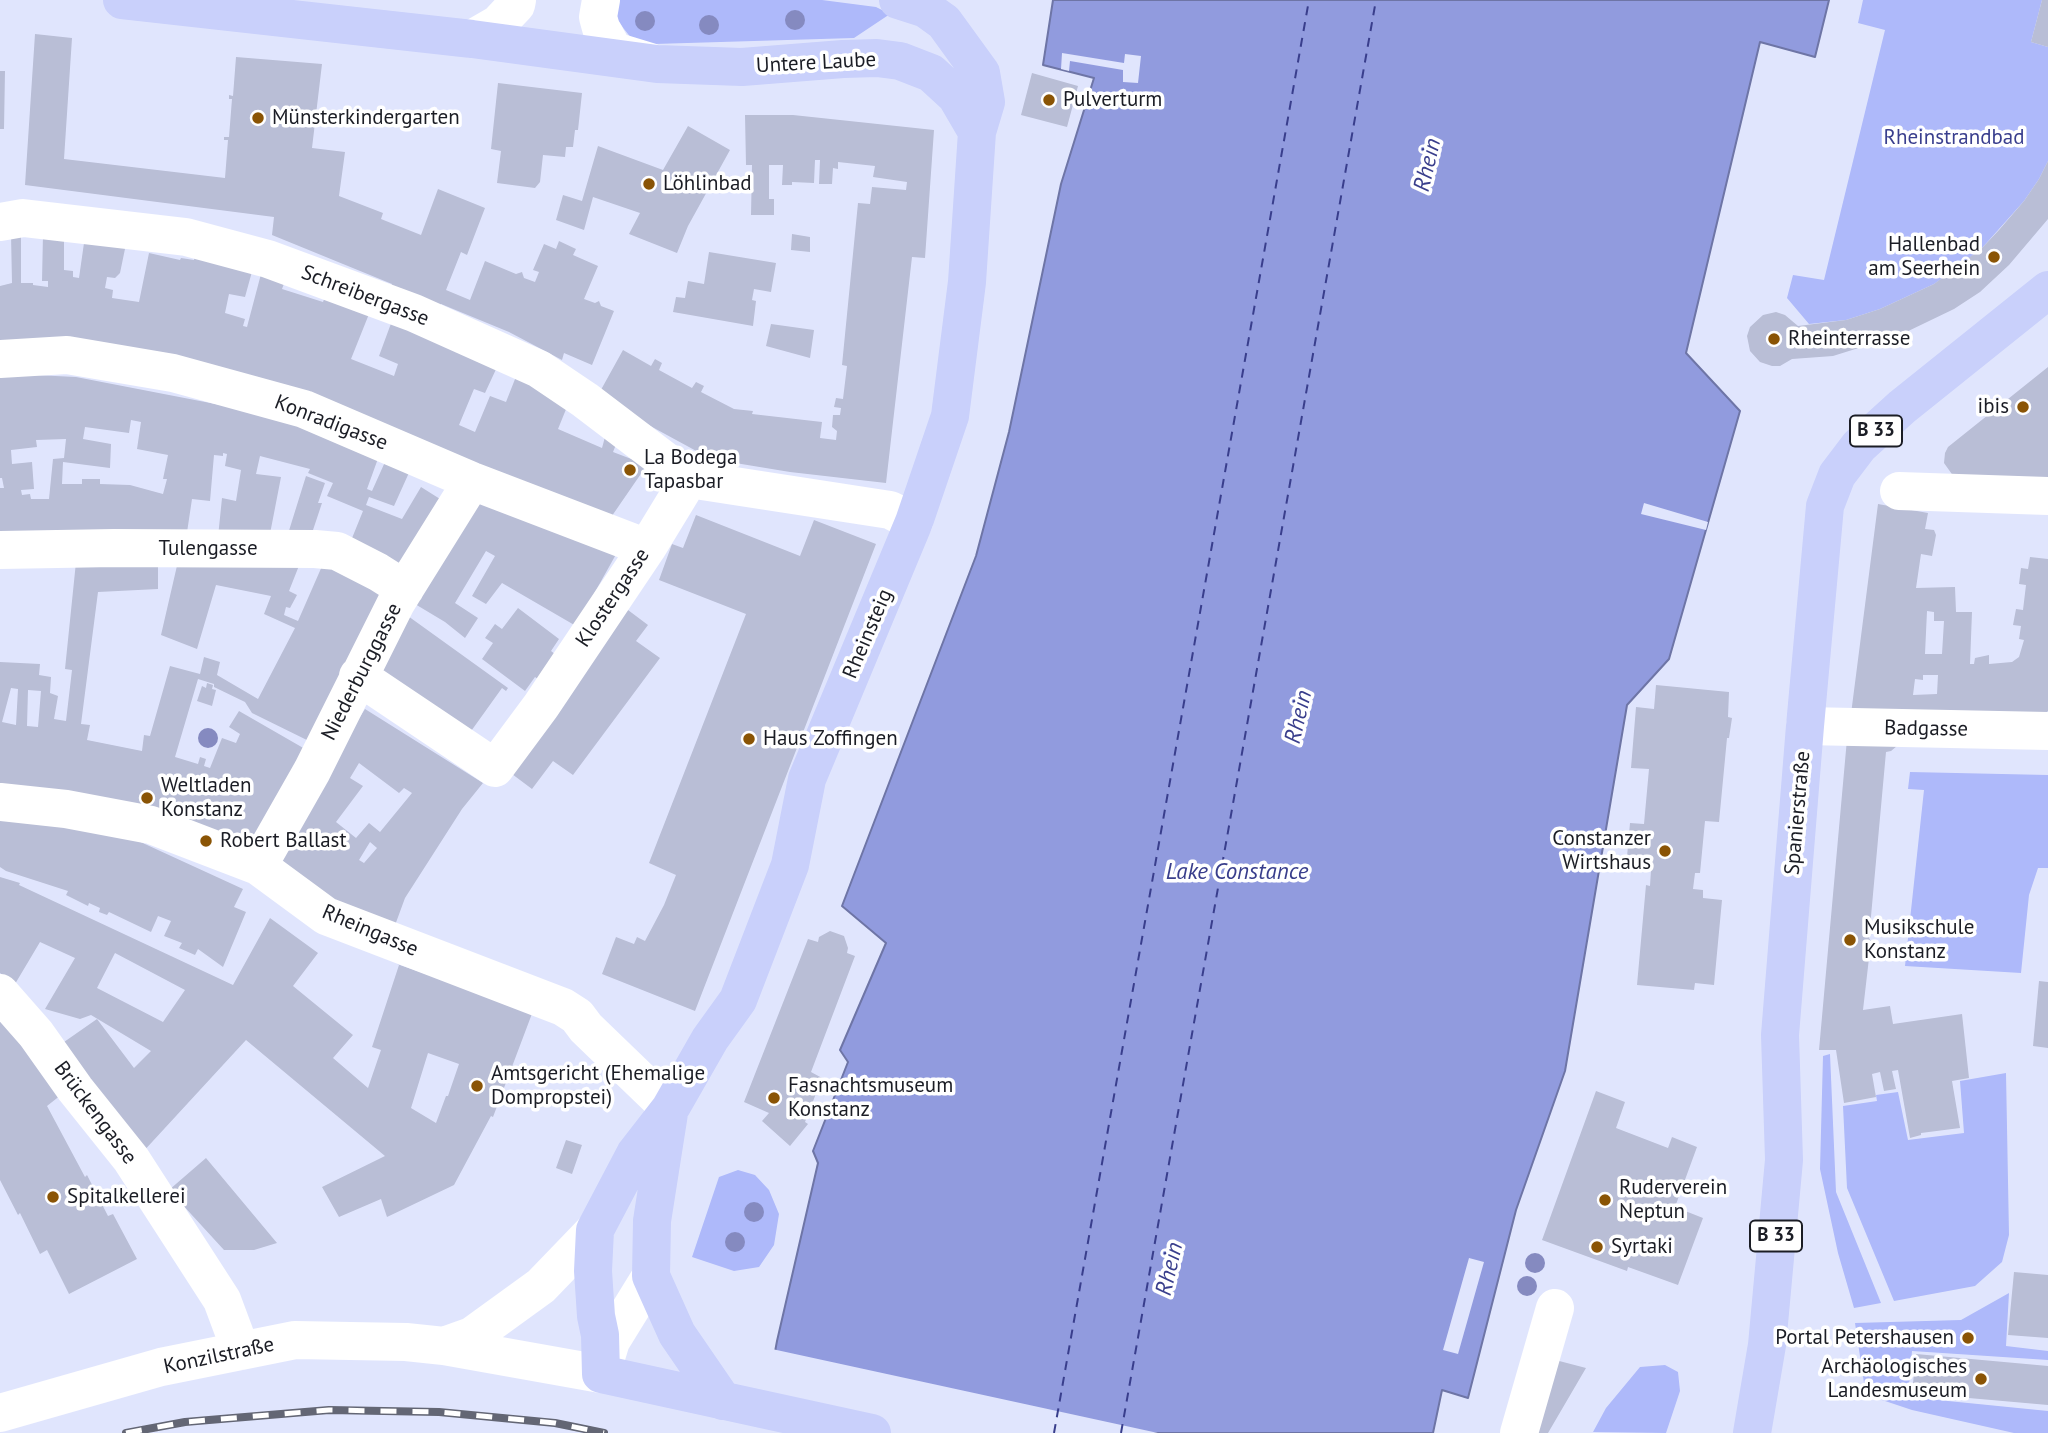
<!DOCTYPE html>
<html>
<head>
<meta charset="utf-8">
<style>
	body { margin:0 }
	canvas { display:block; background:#e0e5fd }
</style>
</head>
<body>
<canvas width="2048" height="1433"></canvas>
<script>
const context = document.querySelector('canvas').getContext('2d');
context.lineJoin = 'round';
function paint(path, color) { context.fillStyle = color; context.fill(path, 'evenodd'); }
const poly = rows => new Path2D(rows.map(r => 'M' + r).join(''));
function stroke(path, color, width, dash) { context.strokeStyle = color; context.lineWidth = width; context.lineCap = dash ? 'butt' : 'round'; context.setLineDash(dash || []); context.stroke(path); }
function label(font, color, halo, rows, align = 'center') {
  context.font = font + ' "PT Sans",sans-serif'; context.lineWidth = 7; context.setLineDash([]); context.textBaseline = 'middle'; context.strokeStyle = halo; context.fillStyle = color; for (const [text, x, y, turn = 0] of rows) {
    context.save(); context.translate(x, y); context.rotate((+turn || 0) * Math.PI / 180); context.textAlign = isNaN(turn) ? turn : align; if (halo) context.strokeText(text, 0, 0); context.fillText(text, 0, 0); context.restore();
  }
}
paint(poly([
	[617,0,822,0,876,7,890,14,854,38,654,44,632,39,624,29,616,17],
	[1863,0,2042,0,2031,42,2048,47,2048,161,2039,179,2024,201,1982,248,1958,267,1934,284,1880,309,1846,320,1809,324,1787,298,1793,275,1824,280,1885,30,1858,23],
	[1910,772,2048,775,2048,868,2038,868,2029,895,2021,973,1905,966,1924,790,1908,789],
	[1830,1054,1836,1192,1881,1303,1854,1308,1838,1253,1820,1169,1823,1056],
	[2006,1073,2009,1235,2002,1262,1975,1286,1894,1301,1847,1188,1843,1106,1877,1101,1876,1095,1898,1092,1908,1140,1964,1133,1960,1081],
	[738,1170,755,1175,769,1190,779,1214,774,1245,759,1267,734,1271,692,1257,719,1177],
	[2009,1293,2006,1346,2048,1351,2048,1360,1912,1351,1908,1397,2048,1411,2048,1433,2014,1433,1912,1410,1876,1398,1864,1383,1855,1323,1961,1320],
	[1665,1365,1678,1372,1680,1391,1666,1433,1593,1432,1606,1408,1640,1367]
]), '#aeb9fa');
const water = poly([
	[1053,0,1829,0,1815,57,1760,42,1686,353,1740,411,1669,659,1627,705,1565,1071,1516,1210,1468,1398,1442,1390,1433,1433,760,1433,777,1341,818,1163,813,1151,848,1062,840,1050,886,943,842,906,976,556,1009,432,1061,184,1094,78,1043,65,1053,0]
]);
paint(water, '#919bde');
stroke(water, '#6e75a6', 2);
paint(poly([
	[1062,53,1124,63,1125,54,1141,56,1138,83,1123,82,1123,70,1070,61,1069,71,1061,69],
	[1644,503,1708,522,1706,530,1641,514],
	[1469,1258,1484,1262,1458,1354,1443,1350],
	[772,1349,1158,1433,756,1433]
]), '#e0e5fd');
stroke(poly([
	[1054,1433,1309,0],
	[1121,1433,1376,0]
]), '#393e8c', 2, [9, 7]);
paint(poly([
	[2042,0,2048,0,2048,47,2031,42],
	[35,34,72,38,64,159,225,178,228,140,224,140,224,137,229,137,232,99,229,99,229,95,233,96,236,57,322,64,312,148,345,152,339,196,383,213,381,219,421,235,438,189,485,208,467,255,461,252,446,290,470,300,485,261,516,274,522,272,524,278,535,282,539,272,533,270,544,244,556,249,559,241,576,249,573,255,598,266,584,299,595,303,599,301,601,306,614,311,592,365,564,353,562,360,509,332,441,304,437,313,388,293,392,284,272,235,274,217,25,185],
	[0,71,5,71,4,129,0,129],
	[1032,73,1078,86,1067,127,1021,115],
	[498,83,582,93,578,130,575,130,573,147,566,147,565,157,543,155,540,182,535,188,497,183,501,151,491,149],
	[745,115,793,115,934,130,925,258,912,257,886,483,790,472,711,459,597,397,623,350,651,366,655,359,662,363,659,370,692,388,696,382,704,386,701,392,734,409,753,411,752,414,822,422,820,438,836,440,837,431,832,427,833,415,840,415,841,408,834,407,836,398,843,399,847,366,842,365,858,203,870,204,872,187,906,190,907,182,873,177,875,166,838,162,838,169,833,168,832,184,819,184,820,160,815,160,814,183,792,182,792,185,782,185,783,165,769,165,769,199,774,199,774,215,751,215,752,165,746,165],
	[688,126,730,150,688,226,677,253,629,234,640,213,593,197,584,230,556,220,563,195,582,201,598,146,663,170],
	[2048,161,2048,219,2009,265,1980,292,1954,309,1900,335,1833,356,1792,359,1780,366,1772,366,1760,362,1750,351,1747,336,1750,327,1763,315,1776,312,1785,315,1798,326,1846,320,1880,309,1934,284,1982,248,1999,230,2024,201,2039,179],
	[64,233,64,270,73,271,73,277,79,278,85,236,126,244,120,273,115,278,107,277,105,288,113,290,112,298,139,302,149,253,180,260,181,258,194,260,196,251,253,268,245,297,229,294,225,313,245,319,243,326,247,327,261,274,285,281,282,289,323,302,326,294,371,309,351,359,394,376,398,364,379,356,393,318,498,365,485,393,474,389,459,425,475,432,490,396,506,402,517,374,571,397,558,429,602,448,605,437,617,442,613,452,647,465,605,526,444,459,0,348,0,286,12,283,11,234,21,234,21,283,33,283,33,285,48,287,48,281,42,281,43,234],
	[792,234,810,237,810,252,791,250],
	[709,252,776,263,771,292,754,289,752,300,756,301,753,326,673,312,676,297,685,298,688,281,704,284],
	[771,324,814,330,810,358,766,346],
	[2048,367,2048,480,1954,477,1944,463,1945,453,1948,447],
	[34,375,76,377,262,413,380,453,367,489,372,491,389,453,412,466,394,506,369,497,366,505,402,519,421,487,448,504,406,575,348,548,363,511,327,496,333,483,308,473,310,469,260,456,256,474,281,477,269,539,218,537,222,498,236,501,241,470,225,466,227,454,223,453,223,456,214,455,210,501,192,499,186,539,0,537,0,488,4,488,2,478,0,478,0,376],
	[131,420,141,422,137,449,168,455,163,479,167,479,163,494,130,485,100,484,100,479,82,479,82,484,62,484,63,462,110,468,111,444,83,439,85,427,129,433],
	[66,439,64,458,53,459,49,499,31,499,30,494,22,495,21,490,34,489,32,462,12,464,11,450,37,447,36,440],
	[306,476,325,483,318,503,322,503,311,536,287,537],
	[477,497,619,549,576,626,502,583,486,604,472,596,495,556,486,551,455,603,478,618,465,638,445,622,405,598],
	[1878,504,1928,513,1925,529,1934,530,1936,535,1932,556,1921,554,1916,588,1955,587,1956,612,1972,612,1970,664,1974,664,1975,658,1989,655,1989,664,2012,662,2019,657,2024,640,2019,639,2021,626,2013,625,2016,609,2023,610,2026,585,2019,584,2021,568,2028,569,2030,557,2048,559,2048,711,2035,722,1851,714],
	[1927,611,1934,612,1934,621,1944,621,1942,654,1925,654],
	[1923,675,1938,675,1937,694,1913,695,1915,679,1923,680],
	[696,515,800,556,814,520,876,544,695,1011,602,974,616,937,634,944,637,937,645,941,664,905,676,875,649,863,746,614,659,580,672,544,683,548],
	[304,553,289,591,297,595,290,608,286,607,284,615,298,621,326,557,389,585,317,745,252,713,245,702,214,687,214,684,198,679,175,757,198,764,200,757,206,759,204,766,210,768,222,738,236,743,240,734,229,727,239,711,312,753,258,857,0,794,0,662,40,664,39,675,51,677,50,693,58,696,54,719,66,721,72,670,65,669,76,562,158,559,158,589,98,592,81,724,90,725,87,740,142,751,144,735,150,736,170,666,200,674,204,657,220,662,217,675,258,699,295,628,264,614,271,596,216,585,197,649,161,635,179,557],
	[11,688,18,689,16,725,2,722],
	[28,690,41,691,38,727,27,726],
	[624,607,648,625,636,641,660,658,573,775,553,761,532,789,504,768],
	[518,608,559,639,551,651,560,658,542,682,535,677,525,691,482,659,493,643,485,638,495,624,502,629],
	[401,611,508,688,506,691,502,688,469,734,369,670],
	[207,683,213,685,212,689,216,690,212,706,197,701,202,686,206,688],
	[1656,685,1729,692,1728,717,1732,718,1729,738,1727,738,1719,822,1705,821,1700,873,1695,873,1693,889,1703,890,1703,898,1722,900,1714,985,1695,983,1694,990,1637,985,1646,885,1650,886,1651,870,1626,868,1630,823,1644,824,1649,769,1631,768,1636,707,1654,709],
	[365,709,483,783,462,809,405,898,394,928,325,900,267,861],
	[359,763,399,793,404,788,412,793,380,832,369,823,356,838,336,822,363,786,350,778],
	[370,842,377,848,364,863,359,860],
	[1847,739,1897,746,1891,751,1886,752,1869,938,1875,948,1873,956,1869,958,1863,1010,1890,1006,1893,1024,1962,1014,1969,1078,1952,1081,1960,1128,1921,1133,1921,1135,1910,1138,1898,1070,1892,1071,1896,1089,1884,1091,1880,1072,1872,1074,1876,1097,1844,1103,1836,1050,1819,1050],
	[0,812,134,839,243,889,234,907,246,912,223,967,198,949,195,955,179,948,182,943,164,936,171,921,158,916,151,932,109,912,107,915,99,912,100,908,89,903,88,906,66,895,68,891,6,871,0,867],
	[0,877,20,883,19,885,233,985,270,918,318,953,293,986,353,1035,333,1058,368,1088,381,1050,372,1047,399,965,397,964,533,1011,493,1117,491,1116,454,1185,387,1217,381,1199,339,1217,322,1187,385,1156,246,1040,141,1154,54,1049,97,1019,134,1068,151,1051,91,1015,80,1019,45,1009,75,958,40,942,15,984,0,973],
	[115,953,185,990,163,1022,97,988],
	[428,1053,459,1064,448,1096,446,1096,436,1123,411,1108],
	[830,931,844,936,848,948,847,953,855,956,811,1072,822,1078,805,1122,808,1124,790,1146,762,1121,769,1113,744,1102,808,939,818,942,819,937],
	[2039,981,2048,982,2048,1048,2033,1046],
	[0,1014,66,1091,47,1106,85,1177,87,1175,108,1216,113,1214,137,1259,69,1294,47,1250,40,1254,20,1213,18,1215,0,1180],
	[1596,1091,1625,1102,1616,1128,1668,1148,1672,1137,1697,1147,1675,1207,1703,1218,1678,1285,1628,1267,1627,1271,1542,1240],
	[566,1140,582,1145,572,1174,556,1168],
	[206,1158,277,1243,254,1250,224,1250,169,1190],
	[2014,1272,2048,1275,2048,1338,2008,1335],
	[1916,1354,2048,1366,2048,1405,1912,1393],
	[1544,1357,1586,1368,1548,1433,1524,1433]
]), '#b9bed6');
stroke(poly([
	[601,0,598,17,601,28,614,51,650,62],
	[472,39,498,24,516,5,517,0],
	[0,222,23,218,186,237,268,259,414,313,539,369,585,400,689,479,890,510,914,522],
	[0,359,67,355,173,373,304,409,472,481,647,548],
	[1899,491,2048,496],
	[0,550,114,548,315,549,337,551,378,572,405,589],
	[358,676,495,768,541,706,647,548,689,479],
	[1805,726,2048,731],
	[0,802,66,809,151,825,258,866,326,916,563,1007,577,1016,586,1028,670,1109],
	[258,866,312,771,396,603,472,481],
	[0,993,36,1034,75,1089,131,1159,222,1300,241,1351],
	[444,1346,472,1336,541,1286,595,1230],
	[0,1413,161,1367,295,1340,406,1342,444,1346,601,1374,611,1341,651,1276],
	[1519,1433,1555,1308]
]), '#fff', 38);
stroke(poly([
	[122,0,472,39,657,64,742,67,843,59,877,58,900,61,931,73,956,96,977,132],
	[669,1113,652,1221,651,1276,677,1334,723,1401],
	[872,1433,601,1374,600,1335,596,1316,593,1271,595,1230,635,1154,670,1109,710,1039,738,1000,790,865,807,779,914,522,950,416,967,282,977,132,986,102,981,73,944,22,926,9,898,0],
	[1752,1433,1767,1345,1784,1160,1780,1035,1805,726,1825,506,1837,475,1859,446,1902,407,2048,290]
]), '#c9d0fb', 38);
const rail = poly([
	[126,1433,185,1422,329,1410,439,1412,555,1423,604,1433]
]);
stroke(rail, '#636674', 8);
stroke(rail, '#fff', 5, [16]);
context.fillStyle = '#858ac0';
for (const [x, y] of [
	[795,20],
	[645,21],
	[709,25],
	[208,738],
	[754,1212],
	[735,1242],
	[1535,1263],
	[1527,1286]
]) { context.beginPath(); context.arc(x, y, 10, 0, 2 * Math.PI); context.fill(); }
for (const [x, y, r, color] of [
	[1049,100,7,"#8a5405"],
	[258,118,7,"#8a5405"],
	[649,184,7,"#8a5405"],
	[1994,257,7,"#8a5405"],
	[1774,339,7,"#8a5405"],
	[2023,407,7,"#8a5405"],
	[630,470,7,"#8a5405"],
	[749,739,7,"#8a5405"],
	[147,798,7,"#8a5405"],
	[206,841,7,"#8a5405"],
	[1665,851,7,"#8a5405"],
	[1850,940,7,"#8a5405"],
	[477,1086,7,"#8a5405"],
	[774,1098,7,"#8a5405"],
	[53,1197,7,"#8a5405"],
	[1605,1200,7,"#8a5405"],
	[1597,1247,7,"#8a5405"],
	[1968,1338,7,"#8a5405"],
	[1981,1379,7,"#8a5405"]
]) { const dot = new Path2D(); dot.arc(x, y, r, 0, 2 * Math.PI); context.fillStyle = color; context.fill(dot); stroke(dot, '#fff', 2.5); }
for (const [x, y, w] of [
	[1876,431,52],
	[1776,1236,52]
]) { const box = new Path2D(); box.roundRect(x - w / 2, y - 15.5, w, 31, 5); context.fillStyle = '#fff'; context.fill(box); stroke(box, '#1b1d25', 2); }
label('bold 19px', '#1b1d25', null, [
	["B 33",1876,431],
	["B 33",1776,1236]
]);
label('21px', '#1b1d25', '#fff', [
	["Untere Laube",816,63,-3],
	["Schreibergasse",365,296,21],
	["Konradigasse",331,423,21],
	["Tulengasse",208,549],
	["Klostergasse",613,598,-56],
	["Rheinsteig",868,634,-67],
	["Niederburggasse",362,672,-63],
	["Badgasse",1926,729,1],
	["Spanierstraße",1798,813,-85],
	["Rheingasse",370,931,23],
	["Brückengasse",95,1113,53],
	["Konzilstraße",219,1356,-12]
]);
label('21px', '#1b1d25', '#fff', [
	["Pulverturm",1063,100],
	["Münsterkindergarten",272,118],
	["Löhlinbad",663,184],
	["Hallenbad",1980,245,"right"],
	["am Seerhein",1980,269,"right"],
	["Rheinterrasse",1788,339],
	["ibis",2009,407,"right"],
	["La Bodega",644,458],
	["Tapasbar",644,482],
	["Haus Zoffingen",763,739],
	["Weltladen",161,786],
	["Konstanz",161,810],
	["Constanzer",1651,839,"right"],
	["Wirtshaus",1651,863,"right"],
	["Robert Ballast",220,841],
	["Musikschule",1864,928],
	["Konstanz",1864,952],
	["Amtsgericht (Ehemalige",491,1074],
	["Dompropstei)",491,1098],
	["Fasnachtsmuseum",788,1086],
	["Konstanz",788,1110],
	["Ruderverein",1619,1188],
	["Neptun",1619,1212],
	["Spitalkellerei",67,1197],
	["Syrtaki",1611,1247],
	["Portal Petershausen",1954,1338,"right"],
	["Archäologisches",1967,1367,"right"],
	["Landesmuseum",1967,1391,"right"]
], 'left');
label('21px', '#3a3f8e', '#fff', [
	["Rheinstrandbad",1954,138]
]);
label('italic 23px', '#393e8c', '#fff', [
	["Rhein",1428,165,-77],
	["Rhein",1299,717,-77],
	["Lake Constance",1237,872],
	["Rhein",1170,1269,-77]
]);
</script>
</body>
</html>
